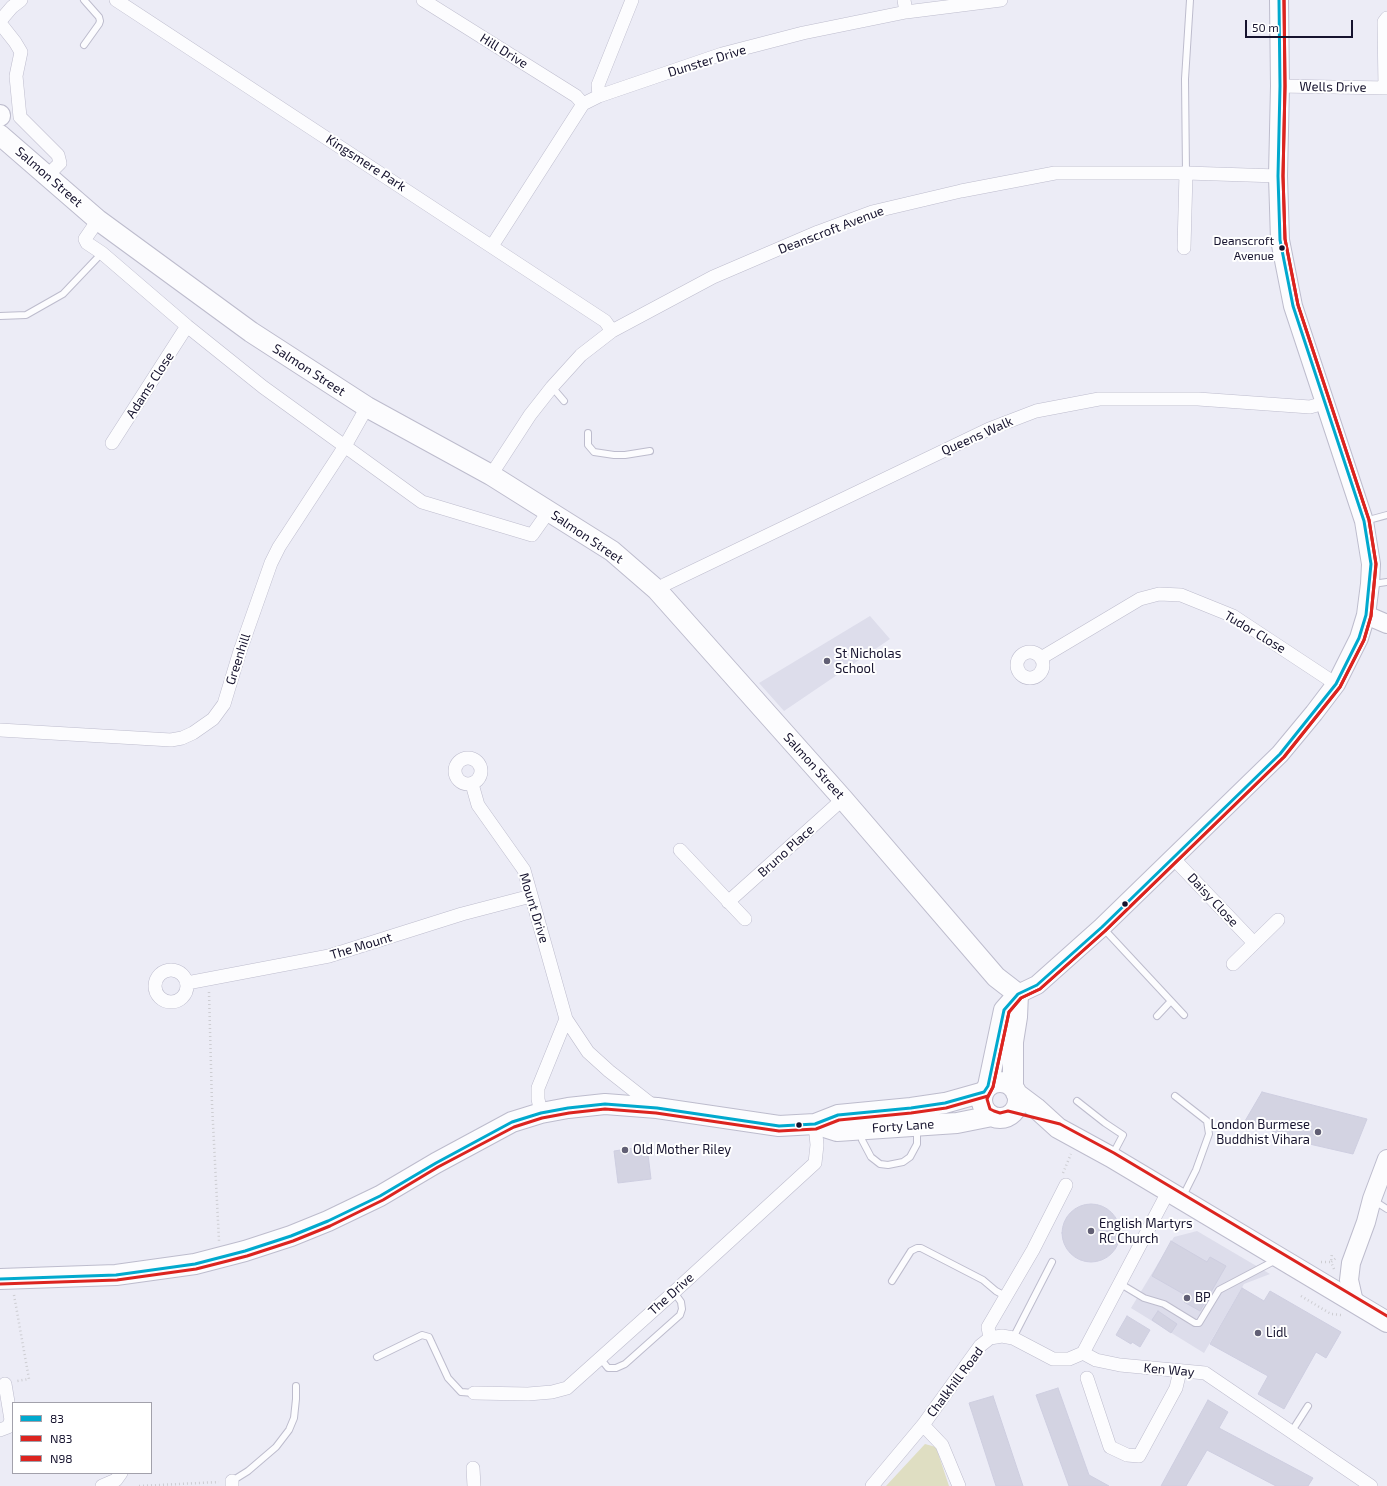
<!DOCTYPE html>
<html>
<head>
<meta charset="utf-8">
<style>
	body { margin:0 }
	#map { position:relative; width:1387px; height:1486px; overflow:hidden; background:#ececf6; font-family:"Exo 2",sans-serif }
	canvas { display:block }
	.legend { position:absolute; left:12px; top:1402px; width:140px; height:72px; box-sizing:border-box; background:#fff; border:1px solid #a2a1ab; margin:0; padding:5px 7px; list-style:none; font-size:12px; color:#16132e }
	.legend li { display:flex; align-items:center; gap:8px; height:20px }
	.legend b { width:20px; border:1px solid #a2a1ab }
	.scale { position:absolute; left:1245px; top:20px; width:108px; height:18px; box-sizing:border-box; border:2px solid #16132e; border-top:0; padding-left:5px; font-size:12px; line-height:14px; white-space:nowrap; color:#16132e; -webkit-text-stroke:3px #fff; paint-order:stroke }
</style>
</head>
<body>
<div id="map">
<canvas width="1387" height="1486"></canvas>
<ul class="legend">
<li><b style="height:5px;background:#00a9ce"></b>83</li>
<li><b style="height:5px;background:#dc241f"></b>N83</li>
<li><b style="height:5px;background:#dc241f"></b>N98</li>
</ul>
<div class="scale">50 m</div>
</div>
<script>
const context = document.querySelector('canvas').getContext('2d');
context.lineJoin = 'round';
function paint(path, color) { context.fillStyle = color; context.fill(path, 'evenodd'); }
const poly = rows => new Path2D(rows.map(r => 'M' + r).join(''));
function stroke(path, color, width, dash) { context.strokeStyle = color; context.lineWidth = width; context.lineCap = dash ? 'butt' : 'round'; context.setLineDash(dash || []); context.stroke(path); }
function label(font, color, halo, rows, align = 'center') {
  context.font = font + ' "Exo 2",sans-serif'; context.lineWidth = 4; context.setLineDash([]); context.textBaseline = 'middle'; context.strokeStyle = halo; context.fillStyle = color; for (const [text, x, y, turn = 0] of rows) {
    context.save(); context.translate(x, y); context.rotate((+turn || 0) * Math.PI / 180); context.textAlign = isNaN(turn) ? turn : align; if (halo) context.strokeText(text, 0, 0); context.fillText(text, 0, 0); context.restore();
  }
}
paint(poly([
	[870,616,890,639,784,711,759,683],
	[1197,1231,1270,1274,1244,1284,1204,1353,1131,1308,1174,1237]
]), '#ddddeb');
paint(poly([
	[925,1444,936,1447,949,1486,886,1486]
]), '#dfdec2');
const building = poly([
	[1262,1092,1367,1119,1353,1154,1305,1143,1245,1121,1262,1092],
	[647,1146,651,1179,618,1183,614,1151,647,1146],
	'1062 1233a29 29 0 1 1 58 0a29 29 0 1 1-58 0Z',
	[1171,1241,1207,1262,1210,1257,1226,1266,1200,1311,1184,1302,1187,1296,1152,1276,1171,1241],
	[1242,1288,1264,1301,1270,1291,1341,1332,1326,1358,1316,1352,1284,1409,1258,1394,1268,1376,1210,1344,1242,1288],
	[1158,1311,1177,1324,1171,1333,1152,1320,1158,1311],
	[1127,1316,1150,1330,1140,1347,1132,1342,1131,1344,1116,1335,1127,1316],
	[1058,1388,1089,1475,1109,1486,1069,1486,1036,1395,1058,1388],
	[993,1396,1023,1486,996,1486,969,1403,993,1396],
	[1208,1400,1228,1412,1219,1428,1313,1478,1308,1486,1276,1486,1207,1450,1186,1486,1161,1486,1208,1400]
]);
paint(building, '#d3d3e2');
stroke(building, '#cecee0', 1);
const service = poly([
	[84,0,99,17,100,21,99,24,84,45],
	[1186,173,1185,79,1190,0],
	[0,316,26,315,63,294,102,253],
	[552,387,564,401],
	[588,433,588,445,594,452,614,455,625,455,650,451],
	[1365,521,1387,515],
	[1373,584,1387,582],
	[1103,928,1184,1015],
	[1157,1016,1171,1001],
	[1175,1096,1207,1121,1209,1134,1196,1170,1182,1198],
	[1077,1101,1105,1123,1123,1135,1113,1154],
	[861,1132,862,1140,871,1157,880,1164,888,1165,903,1162,910,1157,917,1144,917,1128],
	[1373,1200,1387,1209],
	[892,1281,911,1251,917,1248,921,1248,983,1280,996,1291,1007,1297],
	[1119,1283,1144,1298,1164,1304,1195,1323,1199,1323,1219,1290,1276,1260],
	[1013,1338,1052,1262],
	[377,1357,422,1335,429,1337,448,1378,461,1392,474,1393],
	[600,1358,608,1368,616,1368,625,1364,680,1315,682,1309,681,1302,674,1292],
	[1292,1431,1308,1406],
	[232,1481,248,1471,276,1447,289,1430,294,1418,296,1399,296,1386]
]);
const minor = poly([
	[116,0,605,321,612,331],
	[423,0,576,96,583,104],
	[904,0,906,12],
	[0,21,12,7,21,0],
	[0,23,15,42,21,52,16,76,20,117,58,155,60,163,48,175],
	[1280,86,1387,88],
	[1385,88,1384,22,1387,18],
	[599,96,598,85,632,0],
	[98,220,85,239,87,243,102,253,187,326,263,387,422,502,532,535,549,511],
	[492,246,583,104,599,96,722,54,803,33,906,12,1001,0],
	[1184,248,1186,173],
	[112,443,187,326],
	[491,475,530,415,552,387,581,355,612,331,713,277,818,232,872,212,961,191,1055,173,1186,173,1278,176],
	[657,590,666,584,989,429,1036,411,1099,399,1198,399,1310,407,1324,403],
	'1017 665a13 13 0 1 1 26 0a13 13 0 1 1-26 0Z',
	[1041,658,1140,599,1159,594,1181,595,1233,616,1336,684],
	[0,730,171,740,182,738,193,733,213,719,224,704,240,651,271,563,279,547,345,446,367,407],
	'455 771a13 13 0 1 1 26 0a13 13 0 1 1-26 0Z',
	[472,784,478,805,524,870,566,1019,588,1052,609,1071,656,1108],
	[680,850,745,919],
	[1173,858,1254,943],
	[728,902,843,799],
	[1233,964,1278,920],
	'155 986a16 16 0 1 1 32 0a16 16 0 1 1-32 0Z',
	[187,983,329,956,462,914,531,896],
	[541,1113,538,1099,538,1088,566,1019],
	[990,1338,1002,1336,1013,1338,1053,1359,1069,1359,1083,1353,1096,1360,1120,1365,1205,1373,1371,1486],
	[1083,1353,1168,1192],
	[1087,1378,1110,1447,1127,1455,1139,1456,1176,1388,1180,1371],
	[474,1393,528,1394,552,1392,567,1388,674,1292,815,1163,817,1145,815,1124],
	[923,1425,942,1445,959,1486],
	[0,1430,8,1427,11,1420,5,1384],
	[473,1468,474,1486],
	[232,1481,232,1486],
	[102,1486,116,1480,121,1473],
	[872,1486,923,1425,980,1346,990,1338,988,1327,1033,1250,1066,1185]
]);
const secondary = poly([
	[1366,615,1387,624],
	[1018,994,1037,985,1102,927,1280,754,1314,713,1336,684,1359,638,1366,615,1370,584,1371,564,1364,521,1293,306,1280,240,1278,176,1280,86,1279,0],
	[1354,1302,1349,1280,1351,1263,1366,1222,1372,1199,1387,1159]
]);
const primary = poly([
	[0,115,0,116],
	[0,135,98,220,251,332,367,407,491,475,612,551,657,590,843,799,996,977,1018,994],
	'982 1100a18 18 0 1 1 36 0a18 18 0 1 1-36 0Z',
	[988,1086,1004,1010,1018,994],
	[1013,1088,1013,1042,1017,1017,1018,994],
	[1016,1093,1036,1108,1058,1128,1111,1157,1387,1322],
	[815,1124,838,1115,911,1108,945,1103,984,1092],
	[0,1279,116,1275,195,1264,245,1251,291,1236,328,1221,380,1196,436,1163,512,1122,541,1113,568,1108,605,1104,657,1108,779,1126,815,1124,837,1131,957,1123,992,1116]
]);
stroke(service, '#bdbccd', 8);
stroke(minor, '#bdbccd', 14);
stroke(secondary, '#bdbccd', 20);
stroke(primary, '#bdbccd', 22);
stroke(poly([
	[209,992,212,1104,219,1241],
	[1063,1173,1071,1154],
	[1321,1262,1331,1262,1332,1253],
	[1334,1269,1331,1262,1336,1258],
	[14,1295,29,1379,17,1381],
	[1301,1296,1331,1314,1341,1315],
	[139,1486,219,1482]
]), '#cdcdd2', 2.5, [1, 3]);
stroke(service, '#fcfcfe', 6);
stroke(minor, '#fcfcfe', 13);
stroke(secondary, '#fcfcfe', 18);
stroke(primary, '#fcfcfe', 20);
stroke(poly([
	[0,1279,116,1275,195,1264,245,1251,291,1236,328,1221,380,1196,436,1163,512,1122,541,1113,568,1108,605,1104,657,1108,779,1126,815,1124,838,1115,911,1108,945,1103,984,1092,988,1086,1004,1010,1018,994,1037,985,1102,927,1280,754,1336,684,1359,638,1366,615,1371,564,1364,521,1293,306,1280,240,1278,176,1280,86,1279,0]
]), '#00a9ce', 3);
stroke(poly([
	[0,1284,117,1280,196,1269,247,1256,293,1241,330,1226,383,1200,438,1167,514,1127,542,1118,569,1113,605,1109,656,1113,779,1131,816,1129,839,1120,911,1113,946,1108,988,1096,993,1087,1009,1012,1021,998,1040,989,1105,931,1284,757,1340,687,1364,640,1371,616,1376,564,1369,520,1298,305,1285,239,1283,176,1285,86,1284,0]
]), '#dc241f', 3);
stroke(poly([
	[1284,0,1285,86,1283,176,1285,239,1298,305,1369,520,1376,564,1371,616,1364,640,1340,687,1284,757,1105,931,1040,989,1021,998,1009,1012,993,1087,987,1099,990,1109,994,1111,1000,1113,1008,1111,1060,1124,1114,1153,1387,1316]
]), '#dc241f', 3);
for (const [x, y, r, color] of [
	[1282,248,3.5,"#16132e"],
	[827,661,4,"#615f74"],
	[1125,904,3.5,"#16132e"],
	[799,1125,3.5,"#16132e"],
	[1318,1132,4,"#615f74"],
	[625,1150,4,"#615f74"],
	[1091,1231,4,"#615f74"],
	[1187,1298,4,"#615f74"],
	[1258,1333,4,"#615f74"]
]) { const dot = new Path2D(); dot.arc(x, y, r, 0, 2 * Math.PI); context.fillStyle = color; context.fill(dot); stroke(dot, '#fff', 1.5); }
label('12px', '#16132e', '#fff', [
	["Deanscroft",1274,241],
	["Avenue",1274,256]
], 'right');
label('13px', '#16132e', '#fff', [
	["Hill Drive",504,51,32],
	["Dunster Drive",707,61,-17],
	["Wells Drive",1333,87,1],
	["Kingsmere Park",366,163,33],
	["Salmon Street",49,177,41],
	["Deanscroft Avenue",831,230,-21],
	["Salmon Street",309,370,33],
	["Adams Close",150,385,-57],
	["Queens Walk",977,436,-24],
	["Salmon Street",587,537,34],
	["Tudor Close",1255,632,31],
	["Greenhill",238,659,-72],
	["Salmon Street",814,766,48],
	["Bruno Place",786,851,-42],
	["Daisy Close",1213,900,47],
	["Mount Drive",534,908,73],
	["The Mount",361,946,-17],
	["Forty Lane",903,1126,-4],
	["The Drive",671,1294,-42],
	["Ken Way",1169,1370,5],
	["Chalkhill Road",955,1382,-53]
]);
label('13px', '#16132e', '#fff', [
	["St Nicholas",835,654],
	["School",835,669],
	["London Burmese",1310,1125,"right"],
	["Buddhist Vihara",1310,1140,"right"],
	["Old Mother Riley",633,1150],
	["English Martyrs",1099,1224],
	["RC Church",1099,1239],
	["BP",1195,1298],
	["Lidl",1266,1333]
], 'left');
</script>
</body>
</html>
